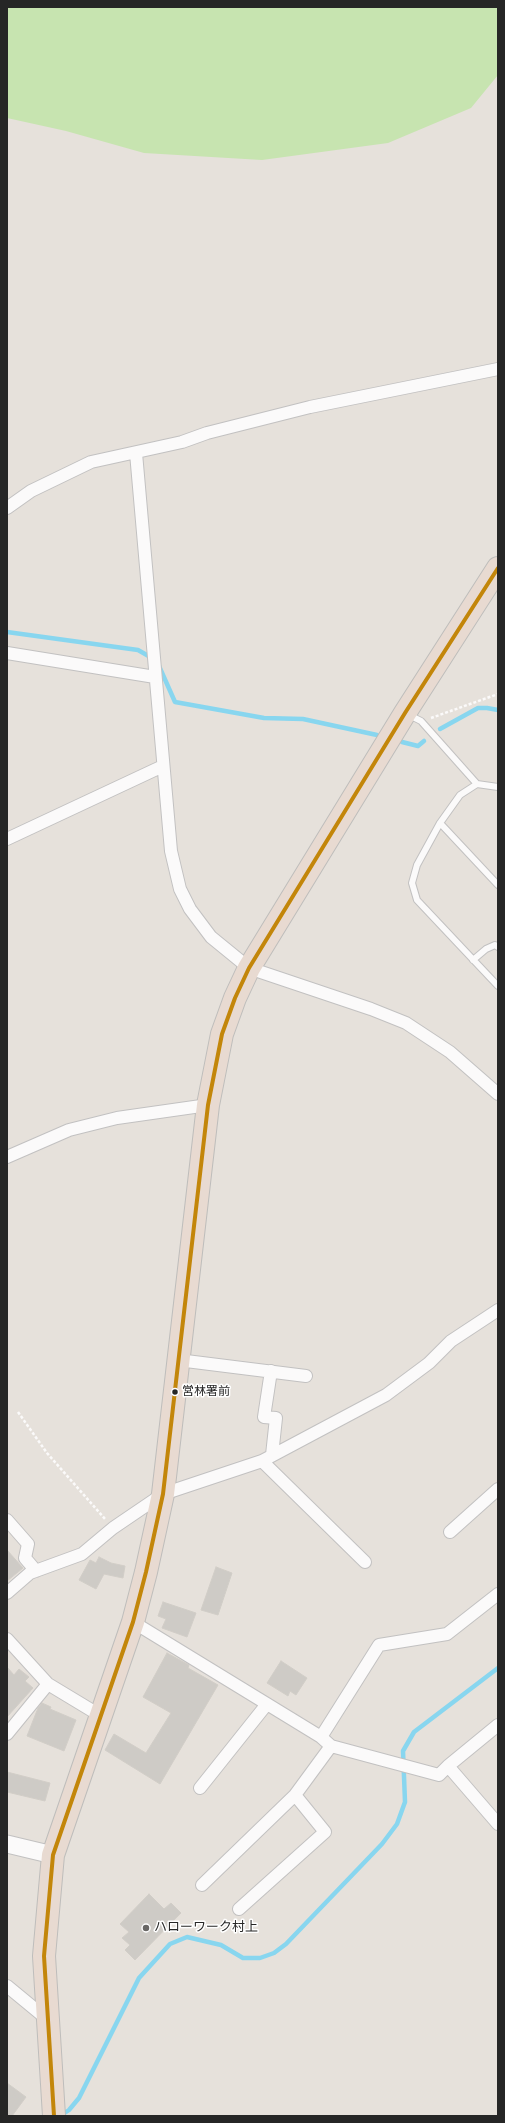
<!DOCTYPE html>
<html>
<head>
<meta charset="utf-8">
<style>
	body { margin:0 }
	#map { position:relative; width:505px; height:2123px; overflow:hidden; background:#e6e1db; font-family:Poppins,sans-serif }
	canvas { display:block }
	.frame { position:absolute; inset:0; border:8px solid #262626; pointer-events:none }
</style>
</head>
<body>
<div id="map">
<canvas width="505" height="2123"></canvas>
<div class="frame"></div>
</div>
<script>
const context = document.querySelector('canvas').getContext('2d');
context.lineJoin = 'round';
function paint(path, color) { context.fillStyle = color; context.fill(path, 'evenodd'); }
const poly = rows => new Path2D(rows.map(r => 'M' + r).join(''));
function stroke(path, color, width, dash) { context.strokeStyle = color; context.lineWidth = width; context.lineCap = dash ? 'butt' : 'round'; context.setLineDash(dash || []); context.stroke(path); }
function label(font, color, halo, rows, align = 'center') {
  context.font = font + ' Poppins,"Noto Sans JP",sans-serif'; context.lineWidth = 3; context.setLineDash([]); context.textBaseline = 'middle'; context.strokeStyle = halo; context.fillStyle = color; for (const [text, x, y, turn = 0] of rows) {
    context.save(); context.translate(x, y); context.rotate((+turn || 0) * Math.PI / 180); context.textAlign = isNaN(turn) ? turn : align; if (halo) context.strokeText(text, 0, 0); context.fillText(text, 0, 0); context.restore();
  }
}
paint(poly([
	[7,7,498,7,498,75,471,108,388,143,262,160,144,153,66,131,7,118]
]), '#c7e4b0');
stroke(poly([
	[7,632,138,650,152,658],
	[159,666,175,702,264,718,303,719,377,735],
	[440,729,478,708,487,708,498,710],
	[402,742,418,746,424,741],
	[60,2116,69,2110,79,2098,139,1978,170,1944,187,1937,221,1945,243,1958,260,1958,274,1953,286,1944,382,1844,397,1824,405,1802,403,1751,414,1732,498,1668]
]), '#88d6ef', 4.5);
const building = poly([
	[7,1550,23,1568,7,1581,7,1550],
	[99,1557,111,1563,125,1566,123,1578,104,1574,96,1589,79,1580,90,1560,96,1563,99,1557],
	[216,1567,232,1573,218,1615,201,1610,216,1567],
	[163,1602,196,1613,187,1637,162,1628,166,1619,158,1616,163,1602],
	[167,1653,189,1665,188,1668,218,1685,160,1784,105,1750,114,1734,146,1753,171,1713,143,1697,167,1653],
	[281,1661,307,1678,296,1695,290,1691,288,1696,267,1683,281,1661],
	[7,1667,14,1675,19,1669,29,1677,25,1681,33,1688,7,1717,7,1667],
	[42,1703,51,1707,50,1709,76,1720,64,1751,27,1736,38,1708,42,1703],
	[7,1772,50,1783,45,1801,7,1792,7,1772],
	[149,1894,164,1909,171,1903,181,1913,135,1960,125,1950,130,1945,122,1938,129,1932,120,1924,149,1894],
	[7,2083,26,2097,12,2116,7,2116,7,2083]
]);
paint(building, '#cecbc6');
stroke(building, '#d1cdc7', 1);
const lane = poly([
	[409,715,421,721,477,784],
	[498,787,477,784,460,795,440,823,417,865,412,883,417,900,498,986],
	[440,823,498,885],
	[473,960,486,949,495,945,498,947]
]);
const street = poly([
	[136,453,171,851,180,889,190,909,211,937,249,968,371,1009,406,1023,450,1052,498,1094],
	[7,508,31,491,91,462,182,442,207,433,310,407,498,369],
	[7,653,155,677],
	[7,839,163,766],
	[7,1157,69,1130,117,1118,208,1105],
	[178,1360,306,1376],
	[271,1371,264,1417,276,1418,272,1455],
	[262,1461,365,1562],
	[7,1520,28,1544,25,1558,36,1571],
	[450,1532,498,1489],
	[7,1593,30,1573,82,1554,113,1528,163,1494,262,1461,386,1395,429,1363,451,1341,498,1310],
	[133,1622,321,1737,379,1645,447,1634,498,1594],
	[7,1639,48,1684,101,1716],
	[7,1734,48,1684],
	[321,1737,331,1746,439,1775,448,1766,498,1824],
	[448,1766,498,1725],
	[200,1788,267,1704],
	[202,1885,295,1795,331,1746],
	[239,1909,325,1832,295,1795],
	[7,1986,47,2019]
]);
const secondary = poly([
	[7,1844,53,1855]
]);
const highway = poly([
	[54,2116,44,1956,53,1855,133,1622,146,1572,163,1494,208,1105,222,1034,235,998,249,968,405,713,498,568]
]);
stroke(lane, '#c2c1c1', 8);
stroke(street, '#c2c1c1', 14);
stroke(secondary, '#c2c1c1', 19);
stroke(highway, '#bebdbb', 24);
stroke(poly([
	[431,718,498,694],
	[18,1412,47,1453,105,1519]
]), '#fbfafa', 2.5, [3, 2]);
stroke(lane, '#fbfafa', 6);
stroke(street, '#fbfafa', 12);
stroke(secondary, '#fbfafa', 17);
stroke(highway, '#e8dad1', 22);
stroke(poly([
	[54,2116,44,1956,53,1855,133,1622,146,1572,163,1494,208,1105,222,1034,235,998,249,968,405,713,498,568]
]), '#c3860a', 4);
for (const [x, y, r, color] of [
	[175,1392,3.5,"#262626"],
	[146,1928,4,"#696765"]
]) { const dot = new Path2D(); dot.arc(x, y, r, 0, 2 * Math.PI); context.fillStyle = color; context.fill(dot); stroke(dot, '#fff', 1.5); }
label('12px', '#262626', '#fff', [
	["営林署前",182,1392]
], 'left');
label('13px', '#262626', '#fff', [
	["ハローワーク村上",154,1928]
], 'left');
</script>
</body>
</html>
